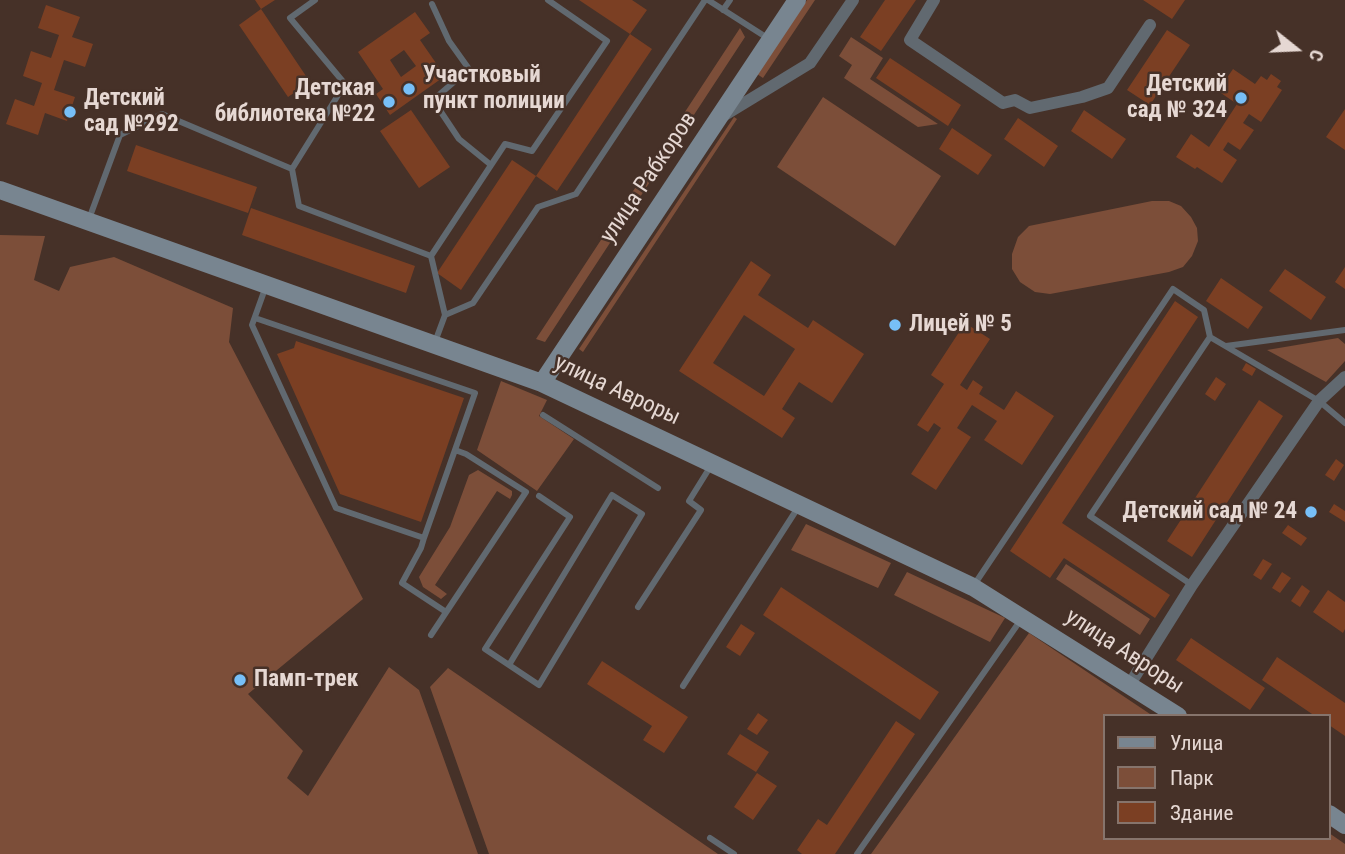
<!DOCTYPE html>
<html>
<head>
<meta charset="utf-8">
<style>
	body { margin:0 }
	#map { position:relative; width:1345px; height:854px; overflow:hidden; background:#463128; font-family:"Roboto Condensed",sans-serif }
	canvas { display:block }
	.legend { position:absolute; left:1103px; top:714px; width:228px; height:126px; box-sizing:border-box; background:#463128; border:2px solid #86746c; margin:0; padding:9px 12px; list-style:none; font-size:21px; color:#e6d8d3 }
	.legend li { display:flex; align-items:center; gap:14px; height:35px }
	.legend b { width:35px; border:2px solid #86746c }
	.north { position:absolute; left:1261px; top:14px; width:70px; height:70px; -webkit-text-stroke:5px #463128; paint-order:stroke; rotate:108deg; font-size:19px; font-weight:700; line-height:28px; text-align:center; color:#e6d8d3 }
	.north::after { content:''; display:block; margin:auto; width:24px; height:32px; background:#e6d8d3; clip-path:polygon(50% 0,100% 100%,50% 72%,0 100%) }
</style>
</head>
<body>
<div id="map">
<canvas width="1345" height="854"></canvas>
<ul class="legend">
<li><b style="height:9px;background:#788590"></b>Улица</li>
<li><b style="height:19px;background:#7c4e39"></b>Парк</li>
<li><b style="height:19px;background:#7b3f23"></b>Здание</li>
</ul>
<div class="north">С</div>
</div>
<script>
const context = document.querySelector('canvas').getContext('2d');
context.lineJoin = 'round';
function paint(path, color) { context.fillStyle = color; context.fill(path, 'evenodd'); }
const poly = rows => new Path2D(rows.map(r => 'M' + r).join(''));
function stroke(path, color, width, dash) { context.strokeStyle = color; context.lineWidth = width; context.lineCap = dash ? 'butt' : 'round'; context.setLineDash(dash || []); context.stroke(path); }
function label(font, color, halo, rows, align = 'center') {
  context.font = font + ' "Roboto Condensed",sans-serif'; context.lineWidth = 5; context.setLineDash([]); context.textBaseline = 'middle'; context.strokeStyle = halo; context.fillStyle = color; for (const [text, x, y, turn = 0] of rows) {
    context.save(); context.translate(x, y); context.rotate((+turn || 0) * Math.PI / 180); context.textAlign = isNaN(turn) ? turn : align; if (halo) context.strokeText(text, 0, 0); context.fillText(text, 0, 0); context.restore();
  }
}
paint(poly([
	[807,0,815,0,763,78,757,74],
	[740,28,745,37,545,342,536,339],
	[851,37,883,58,870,79,938,124,918,127,844,78,852,65,839,56],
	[823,97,941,176,895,246,777,167],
	[734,117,737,119,583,352,579,349],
	[1152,201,1169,201,1181,206,1191,217,1197,228,1198,241,1192,256,1183,267,1169,272,1050,294,1035,292,1020,282,1012,269,1012,254,1018,237,1029,226],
	[0,235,45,236,34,280,59,291,70,267,114,257,233,308,229,342,363,599,248,694,303,751,287,778,308,796,389,667,419,690,478,854,0,854],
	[1338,338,1345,344,1345,361,1326,382,1267,350],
	[501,381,547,400,539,416,574,439,537,491,477,450],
	[478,470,512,491,512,495,510,499,497,491,435,585,447,594,441,599,423,587,419,577,450,527,469,475],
	[806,524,891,563,878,588,791,550],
	[1066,564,1150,619,1140,635,1056,579],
	[907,572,1005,618,990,642,894,595],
	[1029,633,1153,716,1105,716,1105,838,1329,838,1329,833,1345,844,1345,854,871,854],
	[448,668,718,854,489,854,430,687]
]), '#7c4e39');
paint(poly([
	[255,0,275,0,261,9],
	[579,0,632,0,647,10,630,34],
	[885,0,916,0,881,51,860,37],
	[1143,0,1185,0,1172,19],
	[46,5,80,17,72,37,93,44,85,67,64,60,54,90,75,97,67,121,45,113,38,135,6,124,15,99,34,106,42,83,23,76,31,51,51,58,59,35,38,28],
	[261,9,310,82,288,97,239,25],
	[415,12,430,33,420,40,445,76,390,115,376,94,383,89,358,52],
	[404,50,416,66,401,77,390,60],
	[1167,30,1190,45,1150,105,1127,90],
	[630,34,652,49,557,191,536,176],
	[890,58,961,105,948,126,876,78],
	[1233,69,1255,84,1261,76,1267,80,1271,74,1281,81,1277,87,1282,90,1261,122,1249,114,1243,123,1254,130,1240,150,1228,142,1223,150,1237,160,1222,183,1197,167,1195,169,1176,157,1191,134,1209,147,1237,104,1218,91],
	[1345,109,1345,150,1326,137],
	[411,110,450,167,419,188,380,131],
	[1084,110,1126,139,1112,159,1071,131],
	[1018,118,1058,146,1044,167,1004,139],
	[952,128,992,155,978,175,939,149],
	[136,145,257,187,248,213,127,171],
	[512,160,536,176,461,290,437,273],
	[251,208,415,266,406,293,242,235],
	[751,261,771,275,758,295,808,328,813,320,864,354,832,403,799,382,782,409,795,418,782,438,679,371],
	[744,315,795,349,764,396,713,363],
	[1345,267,1345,289,1335,282],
	[1285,269,1326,297,1311,320,1269,291],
	[1221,278,1263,307,1248,329,1206,301],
	[1175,301,1198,317,1062,523,1170,595,1155,618,1064,558,1050,578,1010,551],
	[965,323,990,339,960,385,967,390,973,380,983,387,979,394,1004,410,1016,391,1054,416,1022,465,984,440,997,421,972,405,957,428,971,437,936,490,911,474,941,428,934,423,928,432,917,425,944,384,931,375],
	[296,341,464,398,421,522,340,494,277,354,294,348],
	[1246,363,1256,369,1252,376,1242,370],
	[1216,377,1226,384,1215,401,1205,394],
	[1259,400,1283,416,1192,557,1167,541],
	[1336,459,1344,465,1334,481,1325,475],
	[1334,504,1345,511,1345,522,1329,512],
	[1288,525,1307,538,1301,546,1282,533],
	[1263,559,1272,564,1261,580,1253,575],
	[1282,572,1291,578,1280,593,1272,588],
	[1302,585,1310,591,1300,607,1291,601],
	[781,587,939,692,920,720,763,615],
	[1328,590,1345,602,1345,629,1343,633,1313,612],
	[741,624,755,633,740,656,726,647],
	[1191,638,1265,688,1250,710,1176,660],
	[1277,657,1345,703,1345,736,1329,725,1329,716,1315,716,1262,680],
	[602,661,688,717,664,753,643,740,652,726,587,684],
	[758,713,768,720,757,735,747,729],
	[896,721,915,734,835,854,802,854,797,850,818,819,827,825],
	[740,734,769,752,756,772,727,754],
	[757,773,777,786,753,820,734,807]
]), '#7b3f23');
stroke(poly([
	[315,0,290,18,345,84,292,169,299,206,431,256],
	[708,0,769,39],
	[432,4,449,41,469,69,433,100,459,139,491,165],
	[723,10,730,0],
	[89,219,120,135,162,114,292,169],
	[445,315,473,303,538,207,576,194,705,0],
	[255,318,475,393,424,538,336,508,252,325,266,286],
	[435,342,445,315,431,256,505,144,532,151,607,41,548,0],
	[1226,346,1345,330],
	[543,415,658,488],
	[424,538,421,548,402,583,446,612],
	[974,585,1173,289,1204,310,1210,337,1319,401,1345,423],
	[1192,585,1090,516,1210,337],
	[638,607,701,510,689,501,712,464],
	[431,635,526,492,466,454,455,450],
	[509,665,612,495,642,514,539,685,485,649,570,517,539,496],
	[683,686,799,506],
	[710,838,734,854],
	[857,854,1020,621]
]), '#616970', 6);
stroke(poly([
	[934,0,910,40,1003,103,1015,100,1030,108,1082,97,1108,88,1150,25],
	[723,116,810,63,853,0],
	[1130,684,1192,585,1319,401,1345,377]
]), '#616970', 12);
stroke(poly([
	[0,190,542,383,973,587,1178,716],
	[542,383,797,0],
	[1329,814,1345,825]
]), '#788590', 18);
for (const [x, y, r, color] of [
	[409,89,7,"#77bff7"],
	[1241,98,7,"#77bff7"],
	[389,102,7,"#77bff7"],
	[70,112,7,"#77bff7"],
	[895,325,7,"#77bff7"],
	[1311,512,7,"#77bff7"],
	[240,680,7,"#77bff7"]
]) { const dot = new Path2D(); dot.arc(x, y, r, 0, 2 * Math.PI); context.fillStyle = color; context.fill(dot); stroke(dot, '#463128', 2.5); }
label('bold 23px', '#e6d8d3', '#463128', [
	["Участковый",423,76],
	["пункт полиции",423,102],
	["Детский",1227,85,"right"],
	["сад № 324",1227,111,"right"],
	["Детская",375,89,"right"],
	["библиотека №22",375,115,"right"],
	["Детский",84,99],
	["сад №292",84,125],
	["Лицей № 5",909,325],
	["Детский сад № 24",1297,512,"right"],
	["Памп-трек",254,680]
], 'left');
label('23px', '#e6d8d3', '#463128', [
	["улица Рабкоров",649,178,-56],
	["улица Авроры",617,391,25],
	["улица Авроры",1124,652,33]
]);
</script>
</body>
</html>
